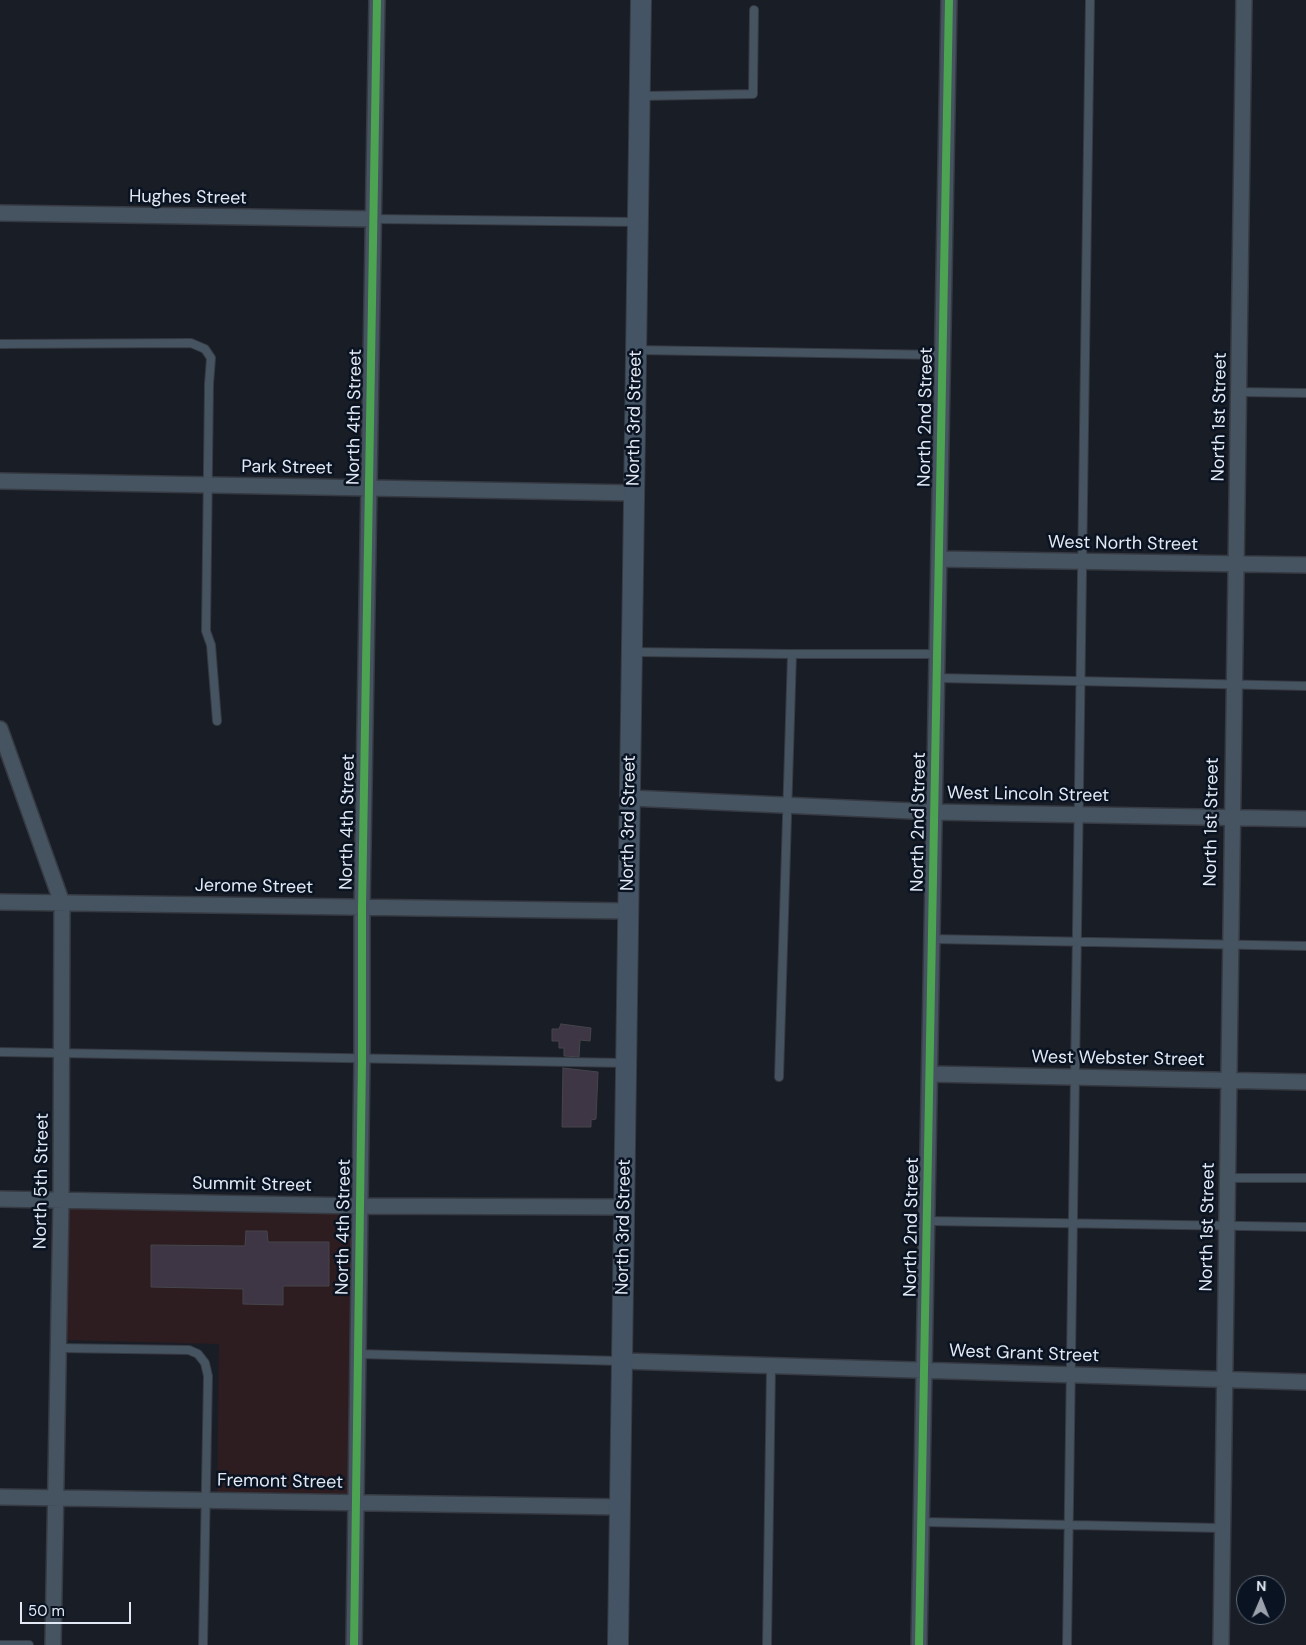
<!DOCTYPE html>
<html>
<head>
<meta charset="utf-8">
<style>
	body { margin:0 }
	#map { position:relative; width:1306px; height:1645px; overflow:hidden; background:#191d26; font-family:"DM Sans",sans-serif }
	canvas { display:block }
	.north { position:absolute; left:1236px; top:1575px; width:50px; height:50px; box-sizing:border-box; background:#0a1322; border:1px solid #606976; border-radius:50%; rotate:1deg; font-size:14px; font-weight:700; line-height:20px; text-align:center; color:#e2e9f4 }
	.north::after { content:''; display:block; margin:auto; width:18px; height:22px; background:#9ca2ac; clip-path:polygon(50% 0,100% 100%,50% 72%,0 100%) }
	.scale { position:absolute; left:20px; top:1602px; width:111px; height:22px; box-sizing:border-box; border:2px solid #e2e9f4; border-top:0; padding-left:6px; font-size:15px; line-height:18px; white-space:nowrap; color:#e2e9f4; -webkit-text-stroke:4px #0a1322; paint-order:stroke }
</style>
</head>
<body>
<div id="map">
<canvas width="1306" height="1645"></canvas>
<div class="north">N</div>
<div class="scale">50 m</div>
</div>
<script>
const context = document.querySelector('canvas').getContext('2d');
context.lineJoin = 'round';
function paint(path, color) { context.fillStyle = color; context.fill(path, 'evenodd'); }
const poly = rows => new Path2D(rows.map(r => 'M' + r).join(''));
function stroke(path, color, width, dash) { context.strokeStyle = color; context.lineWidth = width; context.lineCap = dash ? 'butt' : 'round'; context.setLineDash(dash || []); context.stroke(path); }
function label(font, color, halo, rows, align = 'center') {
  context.font = font + ' "DM Sans",sans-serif'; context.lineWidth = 5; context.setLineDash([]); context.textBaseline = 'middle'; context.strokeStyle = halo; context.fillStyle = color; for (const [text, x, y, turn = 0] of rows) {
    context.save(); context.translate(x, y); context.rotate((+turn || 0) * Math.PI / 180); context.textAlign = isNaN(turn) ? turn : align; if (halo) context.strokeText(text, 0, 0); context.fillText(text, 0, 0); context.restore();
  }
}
paint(poly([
	[61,1200,360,1206,356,1502,217,1500,219,1344,59,1340]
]), '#2d1d20');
const building = poly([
	[561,1024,591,1028,590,1041,580,1040,579,1057,564,1056,564,1048,559,1048,559,1041,552,1041,552,1029,559,1029,561,1024],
	[563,1068,598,1072,596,1119,591,1120,591,1127,562,1127,563,1068],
	[246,1231,267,1231,268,1242,329,1242,329,1286,283,1286,283,1305,243,1304,243,1289,151,1287,151,1245,245,1246,246,1231]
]);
paint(building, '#3e3545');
stroke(building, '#46454b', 1);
const lane = poly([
	[642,96,753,94,754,10],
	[374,219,638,222],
	[0,344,191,343,205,349,211,358,209,384,206,631,211,645,217,721],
	[636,350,943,355],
	[1239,392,1306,393],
	[634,652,792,654,779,1077],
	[792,654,937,654],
	[937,678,1306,686],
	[932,939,1306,946],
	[0,1052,626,1063],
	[1227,1178,1306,1178],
	[927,1221,1306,1227],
	[59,1348,189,1350,198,1354,205,1363,208,1376,203,1645],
	[358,1354,621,1361],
	[923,1522,1222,1528],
	[0,1645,29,1645],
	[767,1645,771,1366],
	[1067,1645,1090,0]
]);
const street = poly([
	[0,213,374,219],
	[0,481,634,493],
	[939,559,1306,565],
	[0,729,62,903,61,1200,53,1645],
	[630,798,934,812,1306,819],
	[0,902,628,911],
	[930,1074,1306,1082],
	[0,1199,360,1206,624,1207],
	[622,1361,1306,1382],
	[0,1497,620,1507],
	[354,1645,362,1059,362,907,377,0],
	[919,1645,949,0],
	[1221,1645,1244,0]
]);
const secondary = poly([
	[618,1645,641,0]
]);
stroke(lane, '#363a42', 10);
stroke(street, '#363a42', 18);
stroke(secondary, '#363a42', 22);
stroke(lane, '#465360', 8);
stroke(street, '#465360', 15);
stroke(secondary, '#445465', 20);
stroke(poly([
	[354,1645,362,1059,362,907,377,0],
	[919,1645,949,0]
]), '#4ca352', 8);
label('18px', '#e2e9f4', '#0a1322', [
	["Hughes Street",188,198,1],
	["North 4th Street",355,417,-89],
	["North 2nd Street",926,417,-89],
	["North 1st Street",1220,417,-89],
	["North 3rd Street",635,418,-89],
	["Park Street",287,468,1],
	["West North Street",1123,544,1],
	["West Lincoln Street",1028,795,1],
	["North 4th Street",348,822,-89],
	["North 2nd Street",919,822,-89],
	["North 1st Street",1212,822,-89],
	["North 3rd Street",629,823,-89],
	["Jerome Street",254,887,1],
	["West Webster Street",1118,1059,1],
	["North 5th Street",42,1181,-89],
	["Summit Street",252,1185,1],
	["North 4th Street",344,1227,-89],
	["North 3rd Street",624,1227,-89],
	["North 2nd Street",912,1227,-89],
	["North 1st Street",1208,1227,-89],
	["West Grant Street",1024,1354,2],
	["Fremont Street",280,1482,1]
]);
</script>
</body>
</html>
